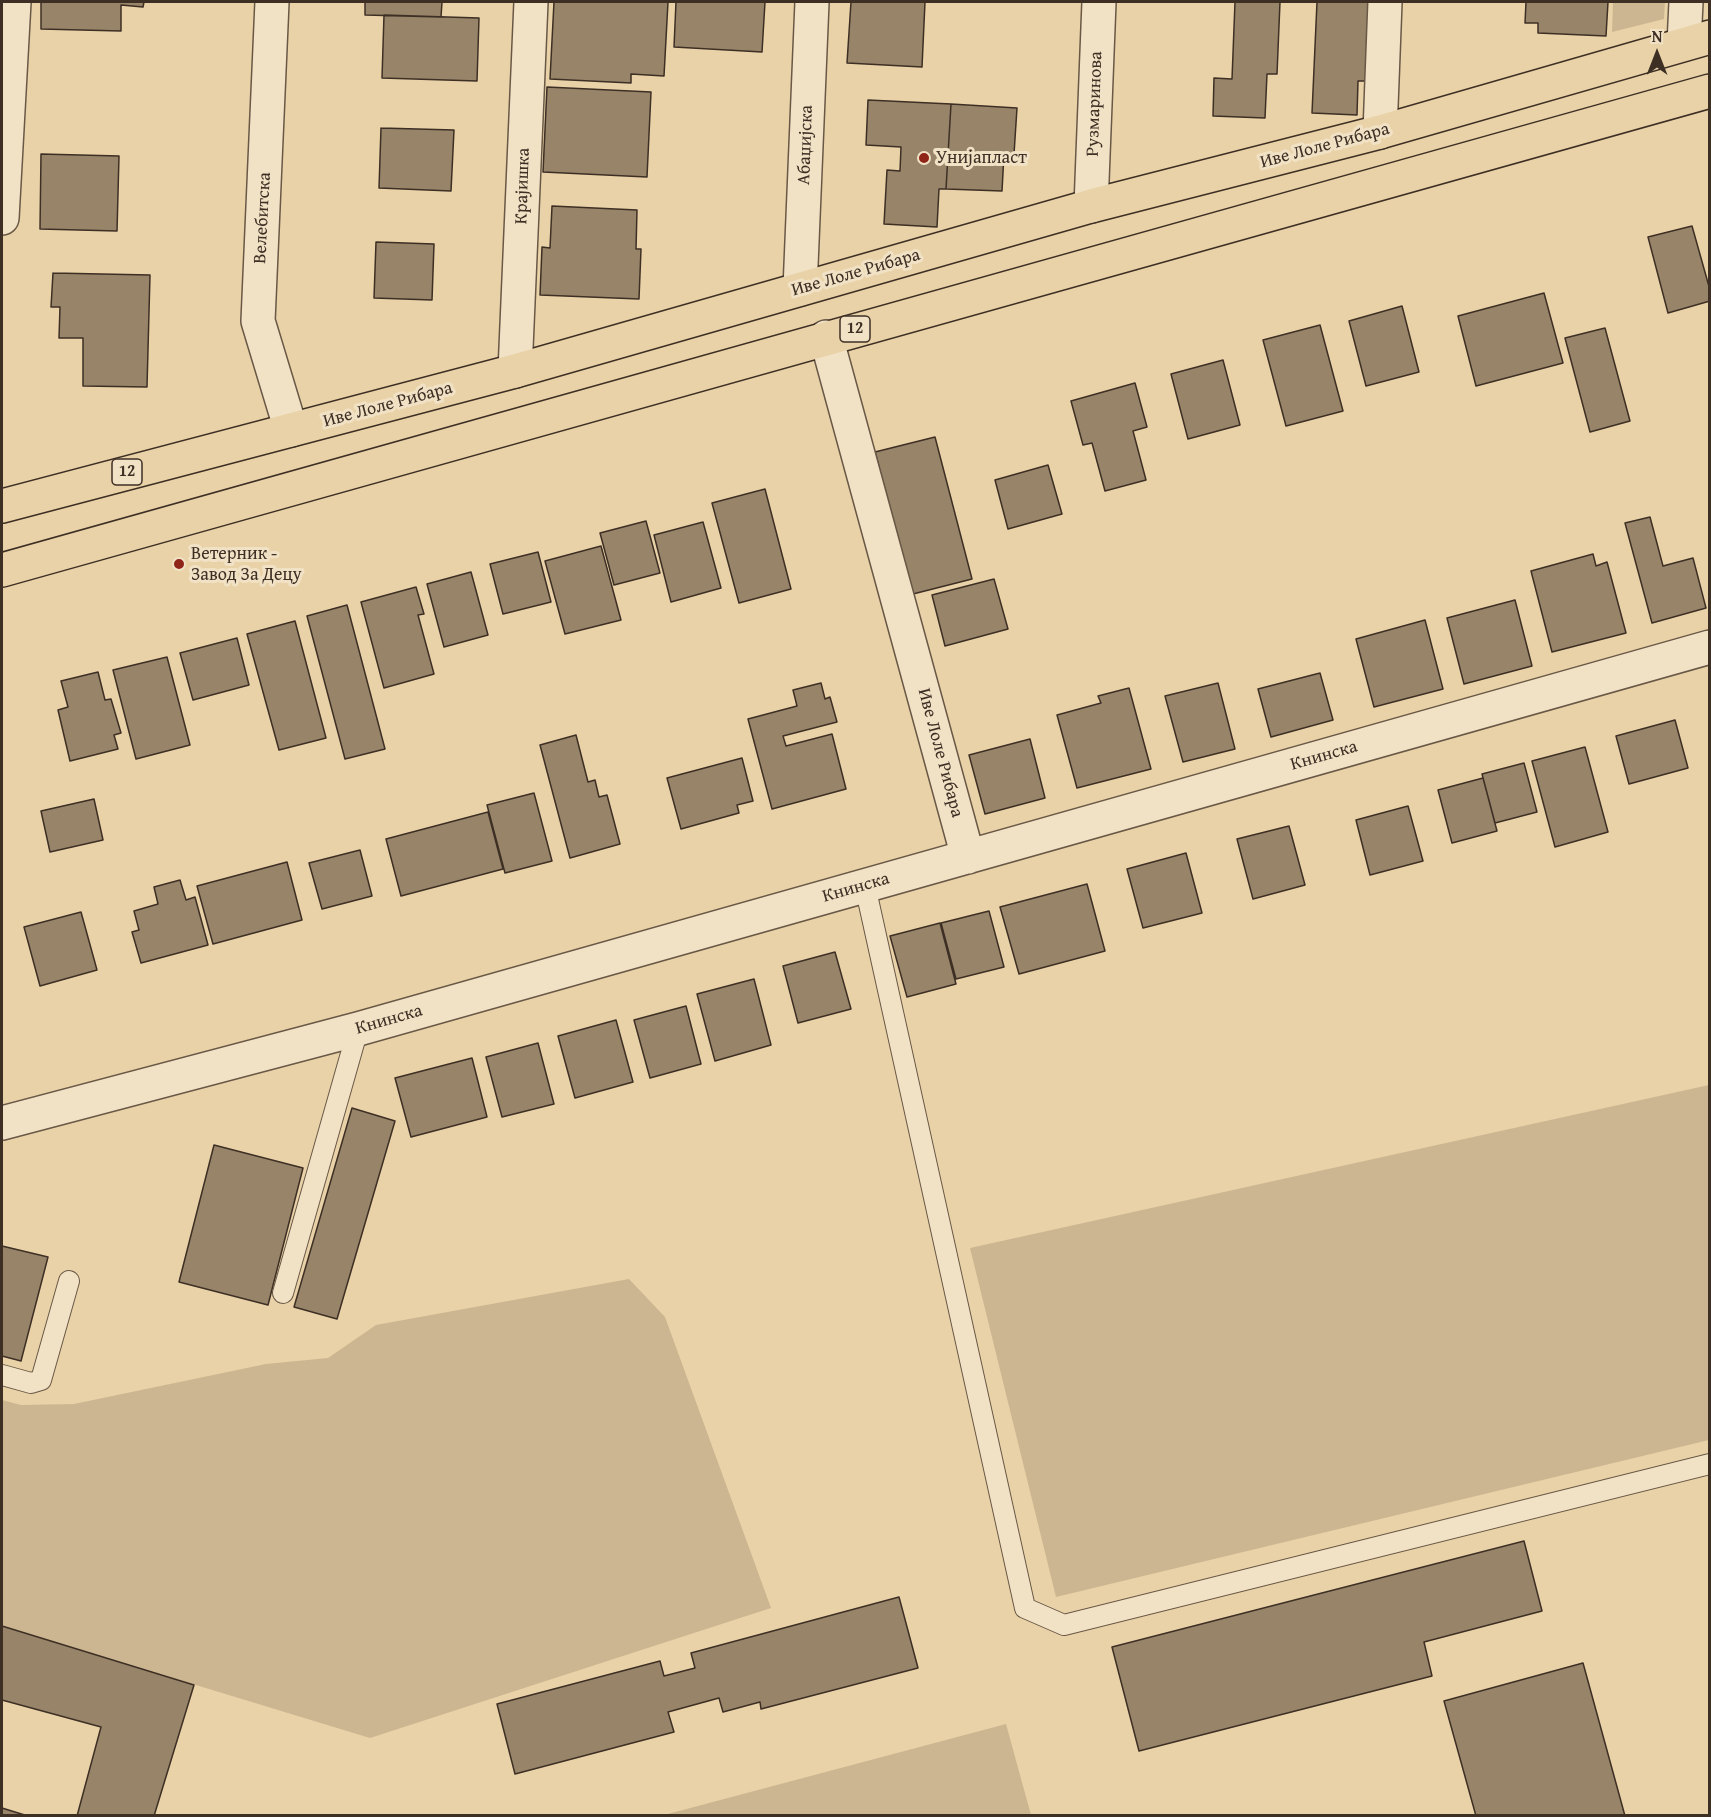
<!DOCTYPE html>
<html>
<head>
<meta charset="utf-8">
<style>
	body { margin:0 }
	#map { position:relative; width:1711px; height:1817px; overflow:hidden; background:#e9d2a7; font-family:"Gentium Book Plus",serif }
	canvas { display:block }
	.frame { position:absolute; inset:0; border:3px solid #3e2f25; pointer-events:none }
	.north { position:absolute; left:1627px; top:24px; width:60px; height:60px; -webkit-text-stroke:4px #f1e2c6; paint-order:stroke; rotate:0deg; font-size:16px; font-weight:700; line-height:24px; text-align:center; color:#3e2f25 }
	.north::after { content:''; display:block; margin:auto; width:21px; height:27px; background:#3e2f25; clip-path:polygon(50% 0,100% 100%,50% 72%,0 100%) }
</style>
</head>
<body>
<div id="map">
<canvas width="1711" height="1817"></canvas>
<div class="frame"></div>
<div class="north">N</div>
</div>
<script>
const context = document.querySelector('canvas').getContext('2d');
context.lineJoin = 'round';
function paint(path, color) { context.fillStyle = color; context.fill(path, 'evenodd'); }
const poly = rows => new Path2D(rows.map(r => 'M' + r).join(''));
function stroke(path, color, width, dash) { context.strokeStyle = color; context.lineWidth = width; context.lineCap = dash ? 'butt' : 'round'; context.setLineDash(dash || []); context.stroke(path); }
function label(font, color, halo, rows, align = 'center') {
  context.font = font + ' "Gentium Book Plus",serif'; context.lineWidth = 6; context.setLineDash([]); context.textBaseline = 'middle'; context.strokeStyle = halo; context.fillStyle = color; for (const [text, x, y, turn = 0] of rows) {
    context.save(); context.translate(x, y); context.rotate((+turn || 0) * Math.PI / 180); context.textAlign = isNaN(turn) ? turn : align; if (halo) context.strokeText(text, 0, 0); context.fillText(text, 0, 0); context.restore();
  }
}
paint(poly([
	[1613,2,1665,2,1664,19,1612,32],
	[1709,1085,1709,1440,1056,1597,970,1248],
	[629,1279,665,1317,771,1608,370,1738,2,1626,2,1400,21,1405,74,1404,266,1364,328,1358,376,1325],
	[1006,1724,1031,1815,664,1815]
]), '#ccb691');
const building = poly([
	[41,2,144,2,143,7,121,5,121,31,41,29,41,2],
	[365,2,442,2,441,17,365,15,365,2],
	[554,2,668,2,664,76,631,74,631,83,550,79,554,2],
	[676,2,765,2,762,52,674,47,676,2],
	[851,2,925,2,922,67,847,63,851,2],
	[1235,2,1280,2,1277,74,1267,74,1265,118,1213,116,1214,78,1232,79,1235,2],
	[1317,2,1371,2,1367,81,1358,81,1357,115,1312,113,1317,2],
	[1526,2,1608,2,1606,36,1538,33,1538,23,1525,23,1526,2],
	[384,15,479,18,477,81,382,78,384,15],
	[547,87,651,92,647,177,543,172,547,87],
	[868,100,951,104,946,189,939,189,937,227,884,224,887,170,900,171,901,147,866,145,868,100],
	[951,104,1017,108,1014,154,1004,154,1002,191,946,189,951,104],
	[381,128,454,130,451,191,379,188,381,128],
	[41,154,119,156,117,231,40,229,41,154],
	[552,206,637,210,636,249,641,249,639,299,540,295,542,247,550,248,552,206],
	[1692,226,1710,290,1710,301,1668,313,1648,237,1692,226],
	[376,242,434,244,432,300,374,298,376,242],
	[53,273,150,275,147,387,83,386,83,338,59,338,60,307,51,307,53,273],
	[1544,293,1563,363,1476,386,1458,316,1544,293],
	[1402,306,1419,372,1366,386,1349,321,1402,306],
	[1320,325,1343,411,1286,426,1263,340,1320,325],
	[1605,328,1630,421,1590,432,1565,338,1605,328],
	[1223,360,1240,425,1188,439,1171,374,1223,360],
	[1135,383,1147,427,1133,431,1146,480,1105,491,1092,443,1083,445,1071,401,1135,383],
	[935,437,972,579,913,594,875,452,935,437],
	[1048,465,1062,514,1008,529,995,480,1048,465],
	[765,489,791,589,739,603,712,503,765,489],
	[1650,517,1663,566,1693,558,1706,608,1652,623,1625,523,1650,517],
	[646,521,660,573,614,585,600,533,646,521],
	[703,522,721,588,671,602,654,535,703,522],
	[601,546,621,620,565,634,545,561,601,546],
	[538,552,551,602,503,614,490,564,538,552],
	[1593,554,1596,566,1607,562,1626,633,1552,652,1531,571,1593,554],
	[471,572,488,635,444,647,427,584,471,572],
	[994,579,1008,629,945,646,932,595,994,579],
	[416,587,424,614,418,615,434,674,384,688,361,602,416,587],
	[1515,600,1532,666,1464,684,1447,618,1515,600],
	[347,605,385,749,345,759,307,616,347,605],
	[1425,620,1443,689,1374,707,1356,639,1425,620],
	[295,621,326,738,279,750,247,634,295,621],
	[237,638,249,685,193,700,180,653,237,638],
	[167,657,190,745,136,759,113,670,167,657],
	[98,672,105,700,111,699,121,733,114,735,118,749,70,761,58,710,68,707,61,681,98,672],
	[1320,673,1333,720,1271,737,1258,689,1320,673],
	[821,683,825,699,830,697,837,722,783,736,786,746,832,734,846,789,772,809,748,719,797,706,793,690,821,683],
	[1218,683,1235,749,1183,762,1165,696,1218,683],
	[1129,688,1151,769,1077,788,1057,715,1101,703,1098,696,1129,688],
	[1675,720,1688,768,1629,784,1616,736,1675,720],
	[576,735,588,782,595,780,599,797,607,795,620,844,570,858,540,745,576,735],
	[1030,739,1045,798,985,814,969,755,1030,739],
	[1585,747,1608,832,1555,847,1532,761,1585,747],
	[742,758,753,801,737,805,739,813,681,829,667,778,742,758],
	[1524,763,1537,812,1495,823,1482,774,1524,763],
	[1483,778,1497,831,1452,843,1438,790,1483,778],
	[534,793,552,861,505,873,487,805,534,793],
	[94,799,103,840,50,852,41,811,94,799],
	[1408,806,1423,861,1370,875,1356,820,1408,806],
	[488,812,503,869,401,896,386,839,488,812],
	[1289,826,1305,885,1253,899,1237,839,1289,826],
	[360,850,372,896,322,909,309,863,360,850],
	[1186,853,1202,913,1143,928,1127,869,1186,853],
	[287,862,302,920,213,944,197,886,287,862],
	[180,880,186,900,195,897,208,945,141,963,132,932,139,930,134,911,158,904,154,887,180,880],
	[1087,884,1105,951,1019,974,1000,907,1087,884],
	[989,911,1004,967,956,979,941,923,989,911],
	[81,912,97,970,40,986,24,927,81,912],
	[940,923,956,984,907,997,890,936,940,923],
	[835,952,851,1009,798,1023,783,966,835,952],
	[754,979,771,1045,715,1061,697,994,754,979],
	[686,1006,701,1064,650,1078,634,1020,686,1006],
	[616,1020,633,1082,575,1098,558,1036,616,1020],
	[538,1043,554,1104,502,1117,486,1057,538,1043],
	[472,1058,487,1117,411,1137,395,1078,472,1058],
	[352,1108,395,1121,337,1319,294,1307,352,1108],
	[214,1145,303,1168,268,1305,179,1282,214,1145],
	[2,1246,48,1257,21,1361,2,1356,2,1246],
	[1524,1541,1542,1611,1424,1642,1432,1676,1139,1751,1112,1647,1524,1541],
	[899,1597,918,1668,761,1709,760,1702,723,1712,719,1698,668,1712,674,1732,515,1774,497,1704,660,1661,664,1676,695,1668,691,1653,899,1597],
	[2,1626,194,1685,154,1816,77,1816,101,1727,2,1700,2,1626],
	[1583,1663,1625,1816,1476,1816,1444,1701,1583,1663],
	[2,1808,28,1816,2,1816,2,1808]
]);
paint(building, '#978469');
stroke(building, '#3e2f25', 1.5);
const lane = poly([
	[865,886,1025,1608,1064,1625,1710,1464],
	[283,1293,358,1029],
	[2,1375,31,1383,41,1380,69,1281]
]);
const street = poly([
	[272,2,258,321,291,430],
	[1684,44,1686,2],
	[1380,132,1385,2],
	[1091,206,1099,2],
	[2,218,14,2],
	[800,289,812,2],
	[826,337,968,857],
	[515,371,531,2],
	[2,1123,358,1029,1710,647]
]);
const primary = poly([
	[2,506,515,371,1091,206,1380,132,1710,37],
	[2,570,1710,91]
]);
stroke(lane, '#695846', 22);
stroke(street, '#695846', 36);
stroke(primary, '#3e2f25', 36);
stroke(lane, '#f1e2c6', 20);
stroke(street, '#f1e2c6', 33);
stroke(primary, '#e9d2a7', 33);
for (const [x, y, r, color] of [
	[924,158,6,"#8f2418"],
	[179,564,6,"#8f2418"]
]) { const dot = new Path2D(); dot.arc(x, y, r, 0, 2 * Math.PI); context.fillStyle = color; context.fill(dot); stroke(dot, '#f1e2c6', 2); }
for (const [x, y, w] of [
	[855,329,30],
	[127,472,30]
]) { const box = new Path2D(); box.roundRect(x - w / 2, y - 13, w, 26, 4.5); context.fillStyle = '#f1e2c6'; context.fill(box); stroke(box, '#3e2f25', 1.5); }
label('bold 16px', '#3e2f25', null, [
	["12",855,329],
	["12",127,472]
]);
label('18px', '#3e2f25', '#f1e2c6', [
	["Рузмаринова",1095,104,-88],
	["Абаџијска",806,145,-88],
	["Иве Лоле Рибара",1325,146,-15],
	["Крајишка",523,186,-88],
	["Велебитска",263,218,-87],
	["Иве Лоле Рибара",856,273,-16],
	["Иве Лоле Рибара",388,405,-15],
	["Иве Лоле Рибара",940,753,75],
	["Книнска",1324,756,-16],
	["Книнска",856,888,-16],
	["Книнска",389,1020,-16]
]);
label('18px', '#3e2f25', '#f1e2c6', [
	["Унијапласт",936,158],
	["Ветерник -",191,554],
	["Завод За Децу",191,575]
], 'left');
</script>
</body>
</html>
